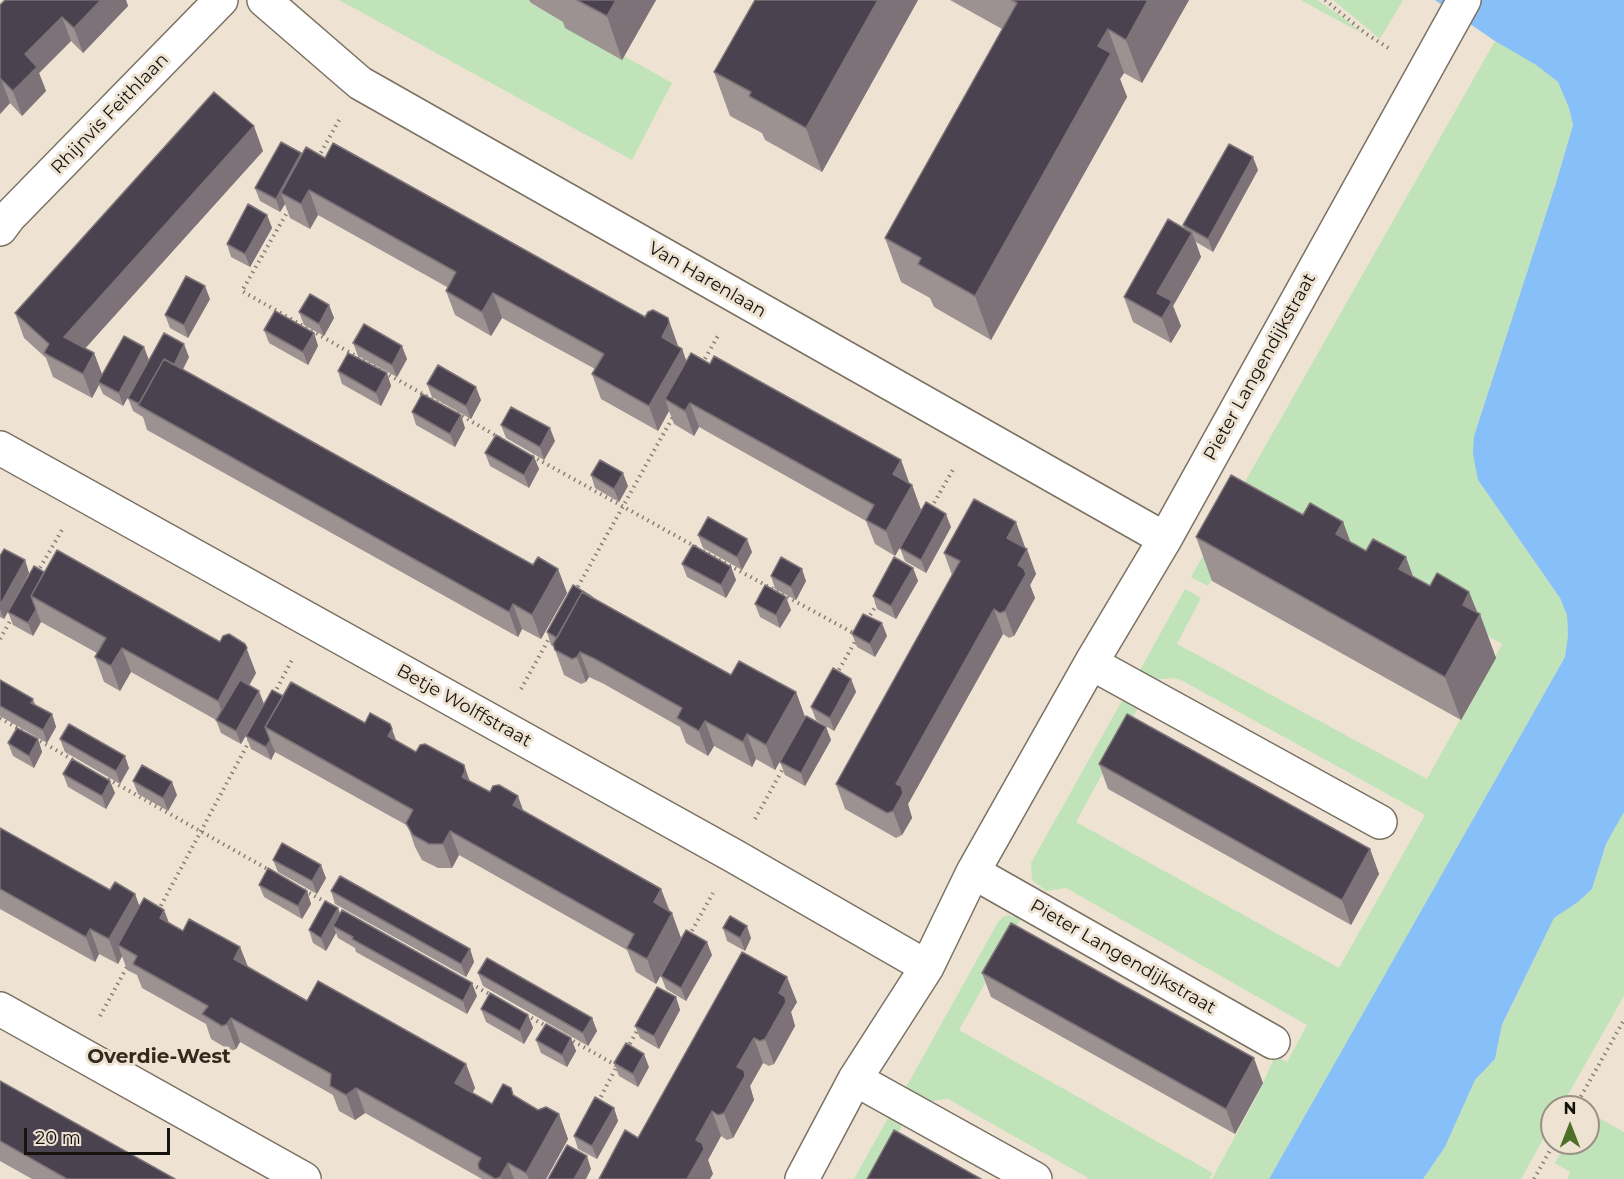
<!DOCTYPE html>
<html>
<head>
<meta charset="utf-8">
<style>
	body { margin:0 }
	#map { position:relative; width:1624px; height:1179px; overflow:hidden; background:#eee3d3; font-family:Montserrat,sans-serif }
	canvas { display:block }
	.north { position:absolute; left:1540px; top:1095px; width:60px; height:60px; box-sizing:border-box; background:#eee3d3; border:2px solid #989084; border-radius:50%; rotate:0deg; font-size:16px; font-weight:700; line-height:24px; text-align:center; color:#16130d }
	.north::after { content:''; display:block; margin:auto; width:21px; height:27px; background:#4e6f27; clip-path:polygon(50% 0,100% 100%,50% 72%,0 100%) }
	.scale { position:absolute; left:24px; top:1128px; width:146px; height:27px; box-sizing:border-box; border:3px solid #16130d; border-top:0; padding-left:8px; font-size:18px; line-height:21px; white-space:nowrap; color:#16130d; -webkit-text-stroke:4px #eee3d3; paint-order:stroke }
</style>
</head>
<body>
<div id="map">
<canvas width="1624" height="1179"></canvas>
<div class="north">N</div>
<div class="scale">20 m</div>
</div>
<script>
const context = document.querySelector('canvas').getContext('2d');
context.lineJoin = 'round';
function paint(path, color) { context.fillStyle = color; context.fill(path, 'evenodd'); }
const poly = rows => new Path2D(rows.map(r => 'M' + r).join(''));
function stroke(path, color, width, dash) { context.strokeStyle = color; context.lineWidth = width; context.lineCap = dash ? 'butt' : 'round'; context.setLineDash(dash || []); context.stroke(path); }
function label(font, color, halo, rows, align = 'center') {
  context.font = font + ' Montserrat,sans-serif'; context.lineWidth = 6; context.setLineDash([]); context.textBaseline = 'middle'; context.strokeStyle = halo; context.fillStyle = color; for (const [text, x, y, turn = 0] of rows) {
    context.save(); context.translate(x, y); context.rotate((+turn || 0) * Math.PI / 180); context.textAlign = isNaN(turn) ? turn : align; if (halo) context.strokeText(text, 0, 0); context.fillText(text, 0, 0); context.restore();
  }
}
paint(poly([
	[339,0,531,0,530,3,672,83,632,160],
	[1301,0,1317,0,1345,19,1361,33],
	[1333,0,1403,0,1380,39],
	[1495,41,1536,65,1558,82,1569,108,1573,125,1556,183,1474,436,1478,480,1560,598,1567,615,1568,635,1565,657,1269,1179,1212,1179,1258,1094,1275,1056,1287,1062,1307,1025,1066,888,1046,891,1032,880,1031,863,1124,697,1139,706,1076,822,1339,968,1425,815,1183,681,1174,678,1153,680,1139,672,1185,589,1201,598,1177,644,1427,779,1502,644,1256,506,1208,586,1191,577],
	[1624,812,1624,996,1561,1107,1552,1107,1552,1123,1521,1179,1423,1179,1445,1147,1475,1080,1495,1059,1502,1026,1554,918,1578,902,1592,889,1606,844],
	[1017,913,1022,917,959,1030,1213,1173,1209,1179,1090,1179,948,1099,924,1102,904,1091,998,922,1003,917,1009,915,1014,917],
	[1588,1112,1624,1132,1624,1179,1567,1179,1570,1172,1555,1163,1566,1143,1588,1143],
	[889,1116,903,1124,872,1179,854,1179]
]), '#c1e3b9');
paint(poly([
	[1435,0,1624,0,1624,812,1606,844,1592,889,1578,902,1554,918,1502,1025,1495,1059,1475,1080,1445,1147,1423,1179,1269,1179,1565,657,1568,635,1567,615,1560,598,1478,480,1473,454,1474,436,1556,183,1573,125,1569,108,1558,82,1536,65,1495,41]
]), '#87c0f8');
const minor = poly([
	[264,0,360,83,1165,539],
	[0,229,9,217,221,0],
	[0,448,734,856,927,967],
	[1091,663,1380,822],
	[973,872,1273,1042],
	[0,1009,304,1179],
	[855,1079,1035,1179],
	[802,1179,855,1079,927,967,973,872,1091,663,1165,539,1464,0]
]);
stroke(minor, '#7b7163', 36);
stroke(poly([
	[1325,0,1365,33,1390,49],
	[318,158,339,120],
	[289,209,242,291,442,405],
	[702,364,719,334],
	[457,413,500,438],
	[532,456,696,547],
	[931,508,954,468],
	[703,551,857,635],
	[37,573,62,530],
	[575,592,674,415],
	[867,620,879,601],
	[0,639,13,616],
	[836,675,856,640],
	[521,689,551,635],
	[274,694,293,658],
	[0,718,23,731],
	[35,738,75,761],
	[108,779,271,871],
	[755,819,785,765],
	[304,890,329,904],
	[158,911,251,738],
	[689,936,713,893],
	[471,984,493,996],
	[526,1015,548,1027],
	[100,1016,128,965],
	[568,1038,617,1066],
	[627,1049,639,1027],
	[598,1102,617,1066],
	[1575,1107,1624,1020],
	[1534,1179,1554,1143]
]), '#867f74', 4, [1.5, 4.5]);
stroke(minor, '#fff', 33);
paint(poly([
	[5,0,126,0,128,6,83,53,71,41,39,73,46,91,22,116,10,103,0,114,0,5],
	[529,0,656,0,622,60,565,28,563,22,531,3],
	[918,0,822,172,765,140,762,133,730,116,714,72],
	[950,0,1189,0,1142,83,1124,73,1120,79,1127,97,991,340,934,307,930,298,901,282,885,238,1002,29],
	[263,151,85,348,94,353,102,374,149,360,123,406,103,394,99,385,92,398,53,377,46,358,24,338,15,313],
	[301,153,302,155,325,158,645,317,668,318,678,346,682,349,686,362,710,364,901,460,909,483,912,485,921,510,895,556,875,544,866,521,699,427,694,436,674,424,669,411,658,431,601,399,592,374,595,369,502,318,491,336,455,315,446,291,447,287,318,215,310,229,290,218,285,204,280,212,260,201,255,188],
	[1258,170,1213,252,1196,242,1201,257,1173,306,1181,326,1171,343,1133,322,1124,297,1184,228,1183,225],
	[267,215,272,228,250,267,231,257,227,244],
	[210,299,188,338,170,328,165,315],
	[329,305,334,318,324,336,304,325,299,312],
	[264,330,314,333,318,346,308,365,269,343],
	[353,343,407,359,397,377,358,356],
	[189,357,183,370,533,565,558,569,567,593,541,639,522,629,518,637,147,430,143,417,133,411,128,398],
	[338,371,387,373,391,386,381,406,342,384],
	[427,384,481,400,471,419,432,397],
	[412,412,465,428,455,447,416,425],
	[501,425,555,441,544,460,506,438],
	[485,453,534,457,539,469,529,488,490,466],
	[591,475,628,486,619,502,595,488],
	[1303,515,1343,522,1350,542,1430,586,1469,592,1496,658,1461,720,1212,581,1196,537],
	[951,527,926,573,905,561,900,548],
	[698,535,752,552,742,570,703,548],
	[1025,547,1024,548,1036,574,1030,585,1035,598,1014,636,1009,638,1003,634,908,804,912,818,902,835,896,838,845,809,836,784,952,575,944,553],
	[0,556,25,560,29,573,4,619,0,617],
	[682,564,731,567,736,580,726,598,687,577],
	[913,568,918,581,896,619,877,609,873,596],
	[44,572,256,673,249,685,264,704,241,744,221,733,216,720,131,672,120,691,104,682,95,657,97,653,41,622,33,636,13,625,8,612],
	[771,576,806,581,796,600,775,589],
	[592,597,593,598,731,675,796,692,805,717,775,770,756,759,752,767,714,746,708,756,686,743,680,727,604,684,589,677,586,682,581,684,564,675,554,647,551,645,547,632],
	[755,604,791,610,780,628,760,617],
	[852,634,887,636,875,657,857,647],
	[851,679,856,692,834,731,816,720,811,707],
	[0,680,33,699,36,706,52,714,56,727,47,743,0,716],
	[283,696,365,723,390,724,396,740,416,752,464,765,469,781,661,889,670,911,681,938,656,984,636,972,627,950,459,855,452,868,438,868,422,860,415,847,408,826,275,752,271,760,251,749,246,736],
	[826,727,831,740,805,786,785,775,780,762],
	[38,739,42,752,34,768,13,756,8,743],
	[60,739,129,768,120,784,65,752],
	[1099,764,1370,849,1379,874,1351,925,1108,789],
	[63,774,115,793,106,809,68,787],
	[133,781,177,795,168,811,138,794],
	[0,828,110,890,135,894,139,907,164,910,169,923,183,931,240,947,248,967,307,1001,466,1064,475,1088,472,1093,492,1104,513,1095,538,1110,559,1114,568,1139,546,1179,482,1179,365,1113,355,1120,339,1111,333,1095,240,1042,236,1049,231,1051,211,1039,206,1024,142,988,137,975,127,970,122,956,118,964,99,954,95,962,0,909],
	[273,860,326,878,317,894,278,872],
	[259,885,307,891,311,904,302,919,264,897],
	[331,891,470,949,474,962,466,977,335,904],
	[338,908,340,914,477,996,467,1014,356,952,355,948,338,938,336,933,326,951,313,943,309,930],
	[723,928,751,938,745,951,727,941],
	[742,952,797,1002,791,1012,795,1026,774,1064,769,1066,763,1063,750,1086,754,1100,733,1138,727,1140,721,1136,708,1160,713,1174,638,1138],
	[712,955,686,1001,666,989,661,976],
	[478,973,592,1018,597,1031,588,1046,483,986],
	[982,973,1263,1083,1235,1134,991,997],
	[676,997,680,1010,659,1049,640,1038,635,1026],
	[481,1009,528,1015,533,1028,524,1044,486,1022],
	[571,1038,576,1051,567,1067,541,1053,536,1040],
	[614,1063,649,1067,638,1087,619,1076],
	[0,1081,175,1179,32,1179,0,1161],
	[614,1108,618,1121,597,1159,578,1149,574,1136]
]), '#9c9291');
paint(poly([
	[101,0,126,0,128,6,83,53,74,28],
	[616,0,656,0,622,60,607,16],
	[878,0,918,0,822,172,806,128],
	[1148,0,1189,0,1142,83,1126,40],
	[62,17,71,41,39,73,46,91,22,116,13,91,25,54],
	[1108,29,1124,73,1120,79,1127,97,991,340,975,296,1098,46],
	[1,79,10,103,0,114,0,80],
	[254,126,263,151,73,362,64,337],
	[301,153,306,166,281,193,285,204,280,212,276,199],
	[1253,157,1258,170,1213,252,1208,239],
	[309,190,318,215,310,229,301,204],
	[267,215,272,228,250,267,245,254],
	[1192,233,1201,257,1173,306,1181,326,1171,343,1162,318,1157,293],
	[205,286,210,299,188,338,184,325],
	[493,293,502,318,491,336,482,312],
	[329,305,334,318,324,336,319,324],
	[668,318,677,343,678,348,662,337],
	[314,333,318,346,308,365,303,352],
	[184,344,189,357,174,385,170,372],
	[402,346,407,359,397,377,392,365],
	[144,347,149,360,123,406,119,393],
	[682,349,691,373,665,399,669,411,658,431,649,406],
	[94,353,103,377,98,382,99,385,92,398,83,374],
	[387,373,391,386,381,406,376,393],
	[476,387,481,400,471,419,466,406],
	[690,403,699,427,694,436,685,411],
	[461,415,465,428,455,447,450,434],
	[550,428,555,441,544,460,540,447],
	[534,457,539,469,529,488,524,475],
	[901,460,910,485,893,474],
	[623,473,628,486,619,502,614,489],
	[912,485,921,510,895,556,886,531],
	[946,514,951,527,926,573,921,560],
	[1016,522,1025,547,1016,563,1007,538],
	[1343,522,1359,565,1336,534],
	[747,539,752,552,742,570,737,557],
	[1027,549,1036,574,1030,585,1035,598,1014,636,1005,611,1018,565],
	[1406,557,1422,601,1399,569],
	[25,560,29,573,4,619,0,609,0,605],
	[731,567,736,580,726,598,721,585],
	[913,568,918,581,896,619,891,606],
	[558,569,567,593,541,639,532,615],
	[802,569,806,581,796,600,791,587],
	[1469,592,1479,617,1480,614,1496,658,1461,720,1445,677,1463,605],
	[786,597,791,610,780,628,776,615],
	[513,604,522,629,518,637,509,612],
	[994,609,1003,634,908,804,912,818,902,835,893,811,896,784],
	[36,610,41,622,33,636,28,623],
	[882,623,887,636,875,657,870,644],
	[245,644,256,673,227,726,218,701],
	[122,648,131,672,120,691,111,666],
	[580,652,589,677,586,682,577,657],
	[851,679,856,692,834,731,830,718],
	[259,691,264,704,241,744,236,731],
	[796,692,805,717,775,770,766,745],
	[52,714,56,727,47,743,43,730],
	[705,721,714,746,708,756,699,731],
	[390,724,401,754,388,736],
	[826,727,831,740,805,786,801,773],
	[747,734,756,759,752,767,743,742],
	[38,739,42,752,34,768,29,756],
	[270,740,275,752,271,760,266,747],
	[125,756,129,768,120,784,116,771],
	[464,765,473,790,462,777],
	[110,781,115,793,106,809,102,796],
	[172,782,177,795,168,811,163,798],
	[518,796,527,821,513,805],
	[450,831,459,855,452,868,443,844],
	[1370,849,1379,874,1351,925,1342,900],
	[321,865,326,878,317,894,312,881],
	[661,889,670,914,654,902],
	[307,891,311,904,302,919,298,906],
	[135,894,144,918,118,945,122,956,118,964,109,939],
	[338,908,342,921,333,926,336,933,326,951,321,938],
	[164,910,173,934,160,918],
	[672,913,681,938,656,984,647,959],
	[747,926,751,938,745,951,740,938],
	[90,929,99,954,95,962,86,937],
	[707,942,712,955,686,1001,681,988],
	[240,947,250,972,234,959],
	[470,949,474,962,466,977,461,964],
	[787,977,797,1002,791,1012,795,1026,774,1064,765,1039,779,993],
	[472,983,477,996,467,1014,463,1001],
	[676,997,680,1010,659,1049,654,1036],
	[528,1015,533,1028,524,1044,520,1031],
	[231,1018,240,1042,236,1049,227,1024],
	[592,1018,597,1031,588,1046,583,1033],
	[571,1038,576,1051,567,1067,562,1055],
	[754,1038,763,1063,750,1086,754,1100,733,1138,724,1113,737,1067],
	[644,1054,649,1067,638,1087,633,1074],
	[1254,1058,1263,1083,1235,1134,1226,1109],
	[466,1064,475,1088,464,1108,455,1083],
	[356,1088,365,1113,355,1120,346,1095],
	[614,1108,618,1121,597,1159,592,1146],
	[712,1111,721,1136,708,1160,713,1174,710,1179,687,1179,696,1140],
	[559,1114,568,1139,546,1179,529,1179,526,1173],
	[587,1156,591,1169,586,1179,574,1179],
	[508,1163,514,1179,501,1179,500,1177]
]), '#7c7277');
const building = poly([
	[5,0,101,0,74,28,62,17,25,54,37,67,13,91,1,79,0,80,0,5,5,0],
	[577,0,616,0,607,16,577,0],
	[755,0,878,0,806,128,749,96,751,92,714,72,755,0],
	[1012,0,1148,0,1126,40,1108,29,1098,46,1111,53,975,296,918,264,921,258,885,238,1017,3,1012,0],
	[214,92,254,126,64,337,94,353,83,374,44,353,49,344,15,313,214,92],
	[281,142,301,153,276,199,255,188,281,142],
	[333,143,645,317,648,312,653,310,668,318,669,323,662,337,682,349,649,406,592,374,604,354,493,293,482,312,446,291,456,272,309,190,301,204,281,193,306,147,325,158,333,143],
	[1229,144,1253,157,1208,239,1183,225,1229,144],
	[248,204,267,215,245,254,227,244,248,204],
	[1168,219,1192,233,1157,293,1172,301,1162,318,1124,297,1168,219],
	[186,276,205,286,184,325,165,315,186,276],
	[310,294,329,305,319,324,299,312,310,294],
	[275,311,314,333,303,352,264,330,275,311],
	[364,324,402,346,392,365,353,343,364,324],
	[164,333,184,344,174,365,164,359,139,404,128,398,164,333],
	[124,336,144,347,119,393,98,382,124,336],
	[348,353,387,373,376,393,338,371,348,353],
	[691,353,710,364,714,356,901,460,893,474,912,485,886,531,866,520,874,505,690,403,685,411,665,399,691,353],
	[164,359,533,565,538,557,558,569,532,615,513,604,509,612,138,405,164,359],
	[438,365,476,387,466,406,427,384,438,365],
	[422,394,461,415,450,434,412,412,422,394],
	[511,407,550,428,540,447,501,425,511,407],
	[496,435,534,457,524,475,485,453,496,435],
	[600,460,623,473,614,489,591,475,600,460],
	[1231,475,1303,515,1310,503,1343,522,1336,534,1366,551,1373,539,1406,557,1399,569,1430,586,1437,573,1469,592,1463,605,1480,614,1445,677,1196,537,1231,475],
	[974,499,1016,522,1007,538,1027,549,1018,565,1024,569,1026,574,1005,611,1000,613,994,609,896,784,901,786,903,793,893,811,887,813,836,784,960,561,944,553,974,499],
	[926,502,946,514,921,560,900,548,926,502],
	[708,517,747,539,737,557,698,535,708,517],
	[693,545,731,567,721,585,682,564,693,545],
	[4,549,25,560,0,605,0,556,4,549],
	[57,550,220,642,223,636,229,634,245,644,247,648,218,701,122,648,111,666,95,657,106,638,31,596,57,550],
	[781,557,802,569,791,587,771,576,781,557],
	[894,557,913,568,891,606,873,596,894,557],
	[34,566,44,572,31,596,36,610,28,623,8,612,34,566],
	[573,585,592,597,592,598,582,592,557,638,547,632,573,585],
	[765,585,786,597,776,615,755,604,765,585],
	[582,592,731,675,739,661,796,692,766,745,747,734,743,742,705,721,699,731,677,718,682,708,595,659,580,652,577,657,572,659,555,650,553,644,582,592],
	[863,614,882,623,870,644,852,634,863,614],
	[833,668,851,679,830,718,811,707,833,668],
	[0,680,33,699,31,703,52,714,43,730,0,706,0,680],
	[240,680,259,691,236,731,216,720,240,680],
	[291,682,365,723,370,713,390,724,392,729,388,736,416,752,420,745,425,744,464,765,465,771,462,777,490,792,493,786,499,785,518,796,513,805,661,889,654,902,672,913,647,959,627,948,634,934,450,831,443,844,429,844,413,835,406,823,413,810,265,727,291,682],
	[272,690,283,696,265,727,270,740,266,747,246,736,272,690],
	[1127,714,1370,849,1342,900,1099,764,1127,714],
	[806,716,826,727,801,773,780,762,806,716],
	[69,724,125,756,116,771,60,739,69,724],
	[17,728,38,739,29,756,8,743,17,728],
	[72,759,110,781,102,796,63,774,72,759],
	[142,765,172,782,163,798,133,781,142,765],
	[0,828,110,890,115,882,135,894,109,939,90,929,86,937,0,889,0,828],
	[282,843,321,865,312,881,273,860,282,843],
	[268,868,307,891,298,906,259,885,268,868],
	[340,876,470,949,461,964,331,891,340,876],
	[144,898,164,910,160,918,183,931,189,919,240,947,234,959,307,1001,318,981,466,1064,455,1083,492,1104,503,1084,511,1088,513,1095,538,1110,546,1107,559,1114,526,1173,508,1163,500,1177,495,1179,479,1169,478,1164,481,1158,356,1088,346,1095,330,1086,331,1074,231,1018,227,1024,222,1026,202,1014,208,1006,133,964,137,956,118,945,144,898],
	[325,901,338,908,321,938,309,930,325,901],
	[342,910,472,983,463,1001,352,939,353,937,333,926,342,910],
	[730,916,747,926,740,938,723,928,730,916],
	[1011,923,1254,1058,1226,1109,982,973,1011,923],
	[686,930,707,942,681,988,661,976,686,930],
	[742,952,787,977,779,993,785,997,786,1002,765,1039,760,1041,754,1038,737,1067,744,1070,745,1076,724,1113,718,1115,712,1111,696,1140,702,1143,704,1149,687,1179,599,1179,625,1130,638,1138,742,952],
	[487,958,592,1018,583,1033,478,973,487,958],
	[657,987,676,997,654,1036,635,1026,657,987],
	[490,993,528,1015,520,1031,481,1009,490,993],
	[546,1024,571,1038,562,1055,536,1040,546,1024],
	[626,1043,644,1054,633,1074,614,1063,626,1043],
	[0,1081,175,1179,67,1179,0,1141,0,1081],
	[595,1097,614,1108,592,1146,574,1136,595,1097],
	[894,1130,981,1179,867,1179,894,1130],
	[567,1145,587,1156,574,1179,548,1179,567,1145]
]);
paint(building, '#4b424f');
stroke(building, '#7c7277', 1.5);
label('18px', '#16130d', '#eee3d3', [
	["Rhijnvis Feithlaan",110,114,-46],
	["Van Harenlaan",707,280,30],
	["Pieter Langendijkstraat",1260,367,-61],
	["Betje Wolffstraat",464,706,29],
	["Pieter Langendijkstraat",1123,957,30]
]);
label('bold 20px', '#332a1e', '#eee3d3', [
	["Overdie-West",159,1057]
]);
</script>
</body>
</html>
